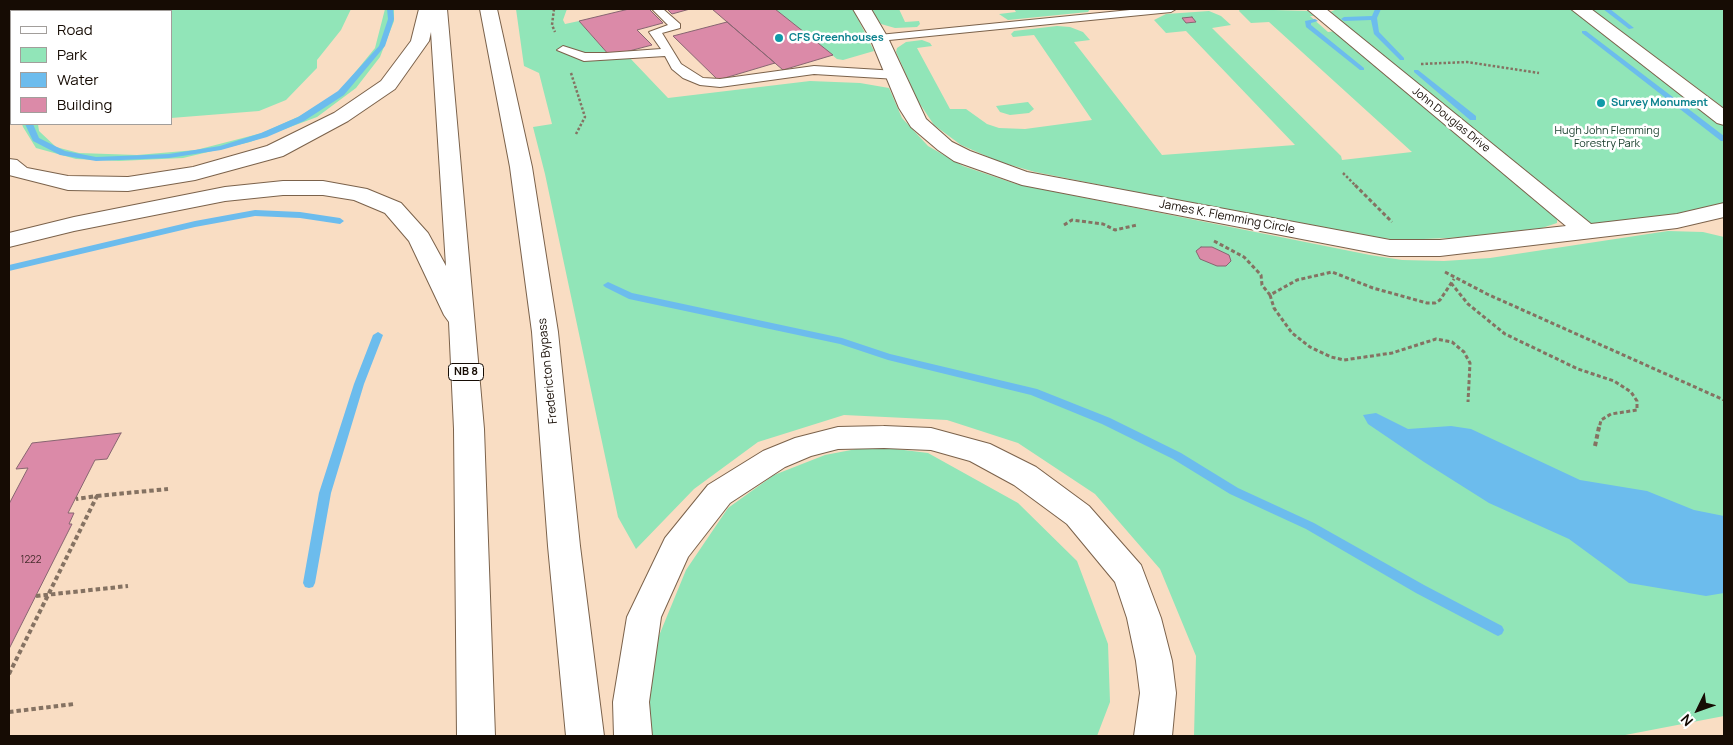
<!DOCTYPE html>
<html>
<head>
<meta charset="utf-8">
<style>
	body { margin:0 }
	#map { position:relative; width:1733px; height:745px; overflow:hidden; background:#f9ddc3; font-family:Manrope,sans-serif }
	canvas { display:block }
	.frame { position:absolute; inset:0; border:10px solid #160c04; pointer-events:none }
	.legend { position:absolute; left:10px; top:10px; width:162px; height:115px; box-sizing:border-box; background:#fff; border:1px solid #a29e9b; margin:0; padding:6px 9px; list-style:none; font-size:15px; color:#160c04 }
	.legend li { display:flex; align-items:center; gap:10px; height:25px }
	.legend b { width:25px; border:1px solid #a29e9b }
	.north { position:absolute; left:1673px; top:685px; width:50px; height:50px; -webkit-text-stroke:4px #fff; paint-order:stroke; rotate:228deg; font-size:14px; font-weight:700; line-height:20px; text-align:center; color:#160c04 }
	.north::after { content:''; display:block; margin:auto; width:18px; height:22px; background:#160c04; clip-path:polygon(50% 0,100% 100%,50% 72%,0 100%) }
</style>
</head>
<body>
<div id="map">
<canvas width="1733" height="745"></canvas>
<div class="frame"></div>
<ul class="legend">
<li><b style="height:6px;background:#fff"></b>Road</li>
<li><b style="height:14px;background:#91e5b8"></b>Park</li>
<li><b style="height:14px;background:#6cbced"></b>Water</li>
<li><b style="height:14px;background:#db8aa8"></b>Building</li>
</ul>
<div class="north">N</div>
</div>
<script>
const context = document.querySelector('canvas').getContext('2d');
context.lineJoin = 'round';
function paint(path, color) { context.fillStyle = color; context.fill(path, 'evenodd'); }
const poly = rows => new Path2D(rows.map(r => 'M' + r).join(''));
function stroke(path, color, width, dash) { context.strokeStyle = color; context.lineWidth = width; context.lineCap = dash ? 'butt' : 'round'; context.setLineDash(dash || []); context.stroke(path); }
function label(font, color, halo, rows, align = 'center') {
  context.font = font + ' Manrope,sans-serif'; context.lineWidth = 5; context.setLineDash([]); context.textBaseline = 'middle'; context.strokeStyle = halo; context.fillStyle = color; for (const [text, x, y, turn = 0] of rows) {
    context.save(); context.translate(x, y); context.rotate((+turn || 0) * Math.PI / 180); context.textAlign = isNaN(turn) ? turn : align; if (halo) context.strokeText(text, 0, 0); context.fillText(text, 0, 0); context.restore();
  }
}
paint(poly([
	[139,9,351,9,341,30,317,60,317,68,286,100,259,111,171,118,171,11,137,11],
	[385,9,394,9,394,21,380,57,356,88,317,117,250,142,183,158,119,161,76,159,36,148,23,127,22,124,38,124,39,131,56,147,79,153,137,155,196,150,262,133,300,116,339,92,375,48],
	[516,9,567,9,563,20,565,24,579,21,610,56,628,56,668,98,810,81,860,83,889,88,902,118,928,146,963,166,1016,184,1370,255,1402,260,1444,261,1490,258,1668,231,1703,232,1724,237,1724,716,1620,736,1194,736,1196,656,1160,569,1095,494,1018,443,947,420,844,415,758,442,694,489,636,549,618,517,545,174,533,127,552,124,539,73,524,66],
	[775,9,853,9,874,51,843,60,837,59],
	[871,9,899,9,905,22,919,21,920,24,917,27,895,28,881,24],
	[1014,9,1090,9,1088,12,1008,20,999,14,1016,12],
	[1240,9,1308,11,1314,16,1310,16,1328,32,1335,31,1557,218,1557,223,1542,228,1471,237,1400,240,1352,235,1035,172,1000,162,961,145,934,125,918,101,896,52,897,48,906,42,922,40,930,43,932,46,917,48,950,109,966,109,987,124,999,128,1025,129,1092,120,1034,35,1013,37,1011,34,1014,31,1057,26,1070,27,1083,32,1090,40,1074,42,1162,155,1295,145,1186,31,1166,33,1154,20,1166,14,1209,11,1221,16,1231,25,1212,28,1341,156,1342,160,1412,152,1269,22,1251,23,1239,11],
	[1337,9,1580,9,1724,119,1724,210,1677,221,1586,231,1323,15],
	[1591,9,1724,9,1724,108,1668,66],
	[1028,102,1034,109,1029,113,1010,115,1000,112,996,106],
	[872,446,928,453,1018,503,1077,561,1108,644,1110,702,1097,736,643,736,656,643,686,570,728,508,774,475,825,455]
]), '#91e5b8');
paint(poly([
	[1376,413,1408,429,1451,426,1471,429,1580,480,1647,491,1694,510,1724,516,1724,593,1706,596,1629,583,1569,539,1489,503,1424,462,1368,424,1363,415]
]), '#6cbced');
paint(poly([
	[387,9,393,9,394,19,385,46,344,95,304,121,267,137,221,150,169,158,96,161,60,155,33,141,25,124,33,124,39,138,65,151,96,157,169,154,220,146,261,133,298,117,338,91,379,46,388,19,387,9],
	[1375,9,1381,9,1377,18,1379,32,1404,58,1404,60,1400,60,1374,34,1371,20,1344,21,1341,19,1344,17,1372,16,1375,9],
	[1603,9,1610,9,1634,28,1629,29,1603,9],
	[1315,19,1318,21,1311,23,1311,25,1364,68,1364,70,1360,70,1306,27,1305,21,1315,19],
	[1582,31,1586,31,1724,136,1724,141,1721,141,1582,33,1582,31],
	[1414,70,1418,70,1476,116,1476,120,1470,120,1414,72,1414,70],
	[255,210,300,212,340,218,344,221,340,224,300,218,255,216,195,227,9,271,9,265,195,221,255,210],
	[608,282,632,293,842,338,890,354,1037,389,1110,418,1181,453,1238,488,1314,523,1424,585,1502,626,1504,630,1502,634,1498,636,1494,634,1416,593,1306,529,1230,494,1173,459,1102,424,1031,395,888,360,840,344,629,299,605,287,603,285,608,282],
	[378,332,383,335,364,384,331,493,315,583,313,587,309,588,305,587,303,583,319,493,354,384,373,335,378,332]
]), '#6cbced');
const building = poly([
	[629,9,649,9,663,23,637,30,652,45,610,56,579,21,629,9],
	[667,9,690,9,672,14,667,9],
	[712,9,775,9,833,55,783,70,712,9],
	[1192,17,1196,22,1186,23,1182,18,1192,17],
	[727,22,775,63,718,80,673,36,727,22],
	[1201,247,1212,247,1229,255,1231,261,1226,266,1217,266,1200,259,1196,251,1201,247],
	[121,433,107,459,95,460,68,513,74,513,69,524,72,524,9,649,9,504,28,468,16,469,32,443,121,433]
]);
paint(building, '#db8aa8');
stroke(building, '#876571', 1);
const service = poly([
	[652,9,663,9,680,24,680,28,662,33,681,64,703,78,720,79,814,66,897,71,903,75,897,79,814,74,720,87,700,85,683,78,672,69,665,56,584,61,557,50,563,46,585,53,606,53,661,49,649,32,668,25,652,9],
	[1140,9,1176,9,1171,12,879,41,873,38,879,35,1140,9]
]);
const minor = poly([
	[853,9,871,9,888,38,926,119,952,142,970,151,1027,172,1390,240,1440,240,1566,226,1307,9,1326,9,1591,224,1677,214,1724,203,1724,217,1677,228,1440,256,1390,256,1022,185,954,161,938,150,911,127,899,108,870,38,853,9],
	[1571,9,1591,9,1724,109,1724,125,1717,123,1571,9]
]);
const motorway = poly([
	[15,9,35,9,33,11,14,11,15,9],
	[49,9,69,9,67,11,48,11,49,9],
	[419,9,447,9,484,429,495,736,457,736,454,429,449,322,444,315,409,241,385,213,354,200,323,195,283,195,225,201,74,231,9,247,9,233,74,217,225,187,283,181,323,181,367,189,401,203,428,233,446,266,431,32,429,41,395,89,348,121,283,156,195,180,128,191,68,190,9,175,9,159,17,160,27,168,68,176,128,177,193,167,267,146,334,113,381,81,411,41,419,9],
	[480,9,497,9,532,167,558,332,580,546,604,736,566,736,548,546,532,332,510,167,480,9],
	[11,56,11,71,9,72,9,57,11,56],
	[884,426,931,428,990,444,1036,467,1089,506,1141,565,1161,618,1172,661,1176,693,1172,736,1134,736,1140,693,1136,661,1127,618,1115,582,1067,524,1014,485,970,461,931,450,884,448,838,449,811,456,785,467,730,503,688,557,661,617,649,702,652,736,614,736,613,702,627,617,665,538,708,485,763,451,795,438,838,427,884,426]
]);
stroke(service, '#7b624b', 2);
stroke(minor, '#7b624b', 2);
stroke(motorway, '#7b624b', 2);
stroke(poly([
	[554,9,552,25,555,32],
	[1421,64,1467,62,1539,73],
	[571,73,585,117,576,134],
	[1343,173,1356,186]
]), '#857262', 2.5, [2.5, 2]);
stroke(poly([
	[1355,185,1392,222],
	[1064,225,1072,220,1103,224,1115,230,1137,225],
	[1214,241,1244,257,1261,275,1262,285,1270,295,1297,280,1332,272,1373,288,1427,303,1435,303,1440,300,1454,279],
	[1445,272,1487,294,1724,400],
	[1451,283,1468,304,1505,334,1578,369,1614,381,1631,392,1637,401,1637,410,1611,414,1601,420,1599,429],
	[1270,295,1274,308,1292,333,1310,347,1331,357,1344,360,1392,353,1436,339,1452,342,1464,352,1470,363,1468,402]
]), '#857262', 3, [4, 2.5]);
stroke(poly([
	[1595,446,1599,427],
	[97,496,168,489],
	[36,596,128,586],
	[9,674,97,496,76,499],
	[9,712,74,704]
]), '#857262', 4, [4.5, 3]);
paint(service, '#fff');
paint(minor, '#fff');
paint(motorway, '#fff');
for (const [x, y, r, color] of [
	[779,38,5,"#0f9aa8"],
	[1601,103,5,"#0f9aa8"]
]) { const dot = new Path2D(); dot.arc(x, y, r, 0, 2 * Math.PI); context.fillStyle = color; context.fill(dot); stroke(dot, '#fff', 2); }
label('10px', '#472c2d', null, [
	["1222",31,560]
]);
label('bold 11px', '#0d838f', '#fff', [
	["CFS Greenhouses",789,38],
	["Survey Monument",1611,103]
], 'left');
label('11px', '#160c04', '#fff', [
	["John Douglas Drive",1451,120,39]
]);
label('11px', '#153b29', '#fff', [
	["Hugh John Flemming",1607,131],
	["Forestry Park",1607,144]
]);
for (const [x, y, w] of [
	[466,372,35]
]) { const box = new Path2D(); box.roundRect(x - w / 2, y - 8.5, w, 17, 4); context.fillStyle = '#fff'; context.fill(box); stroke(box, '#160c04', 1); }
label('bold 11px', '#160c04', null, [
	["NB 8",466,372]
]);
label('12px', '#160c04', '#fff', [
	["James K. Flemming Circle",1227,217,11],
	["Fredericton Bypass",548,371,-96]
]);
</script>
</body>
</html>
